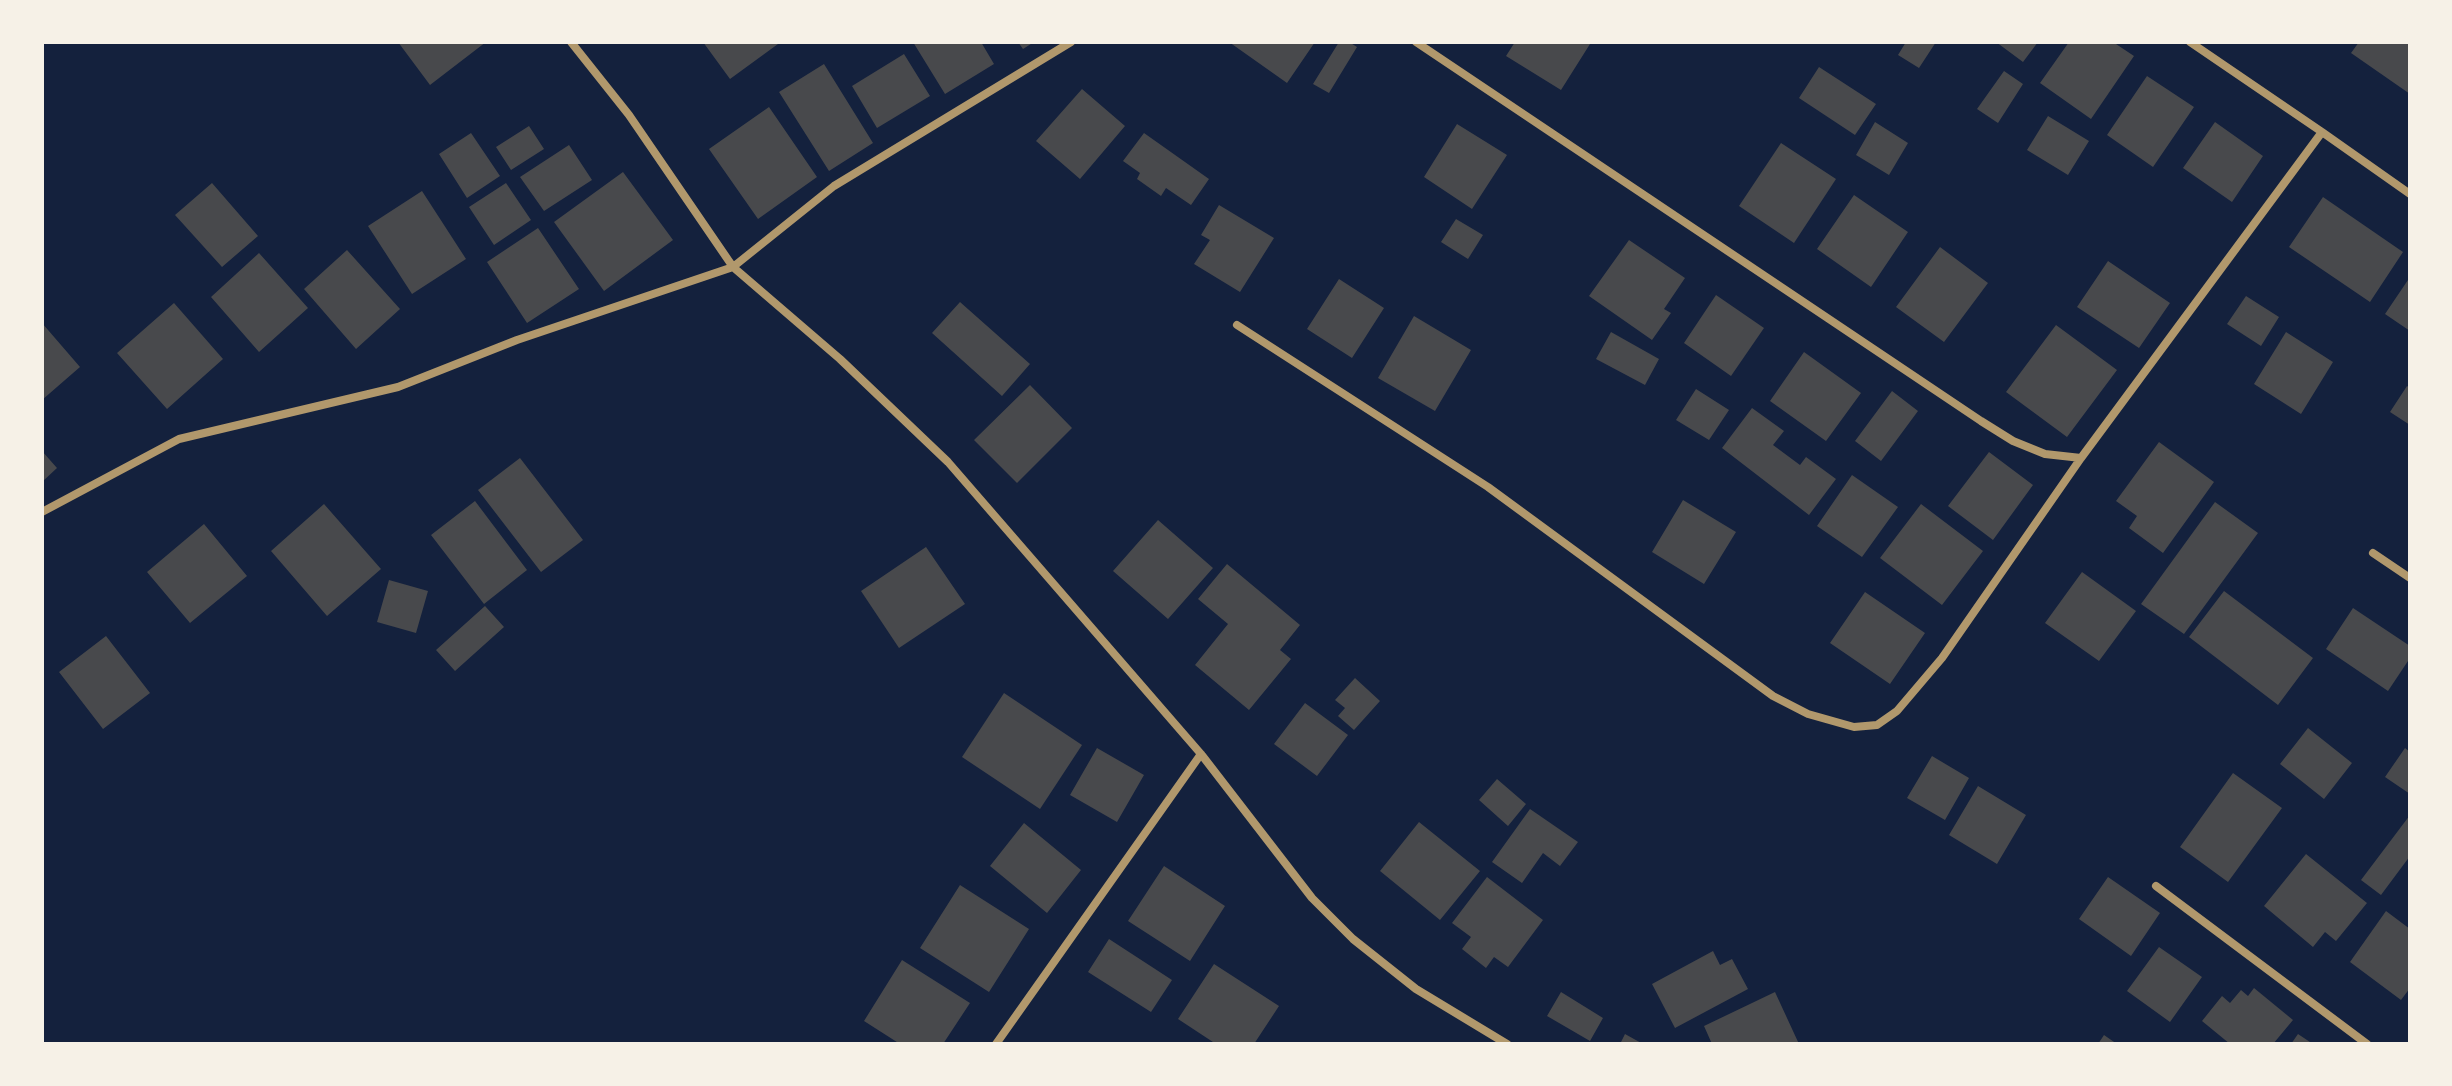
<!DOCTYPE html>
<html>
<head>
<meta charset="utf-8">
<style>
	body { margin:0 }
	#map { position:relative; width:2452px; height:1086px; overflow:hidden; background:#14213d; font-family:"Roboto Serif",serif }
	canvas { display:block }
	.frame { position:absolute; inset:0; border:44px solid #f6f1e7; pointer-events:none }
</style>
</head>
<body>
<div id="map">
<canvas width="2452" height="1086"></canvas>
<div class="frame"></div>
</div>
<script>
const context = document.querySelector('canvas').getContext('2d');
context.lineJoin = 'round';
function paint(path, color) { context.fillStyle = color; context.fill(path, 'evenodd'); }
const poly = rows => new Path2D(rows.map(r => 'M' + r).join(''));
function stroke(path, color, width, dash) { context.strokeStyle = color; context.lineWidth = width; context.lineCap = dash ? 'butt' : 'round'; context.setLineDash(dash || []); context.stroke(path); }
paint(poly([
	[398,42,486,42,430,85],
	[703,42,776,42,778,44,730,79],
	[913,42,981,42,994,64,945,94],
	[1018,42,1034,42,1023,49],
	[1229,42,1315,42,1287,83],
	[1339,42,1349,42,1357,47,1329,93,1313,84],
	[1515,42,1586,42,1590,44,1561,90,1506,56],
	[1906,42,1936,42,1919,68,1898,55],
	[1996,42,2038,42,2023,62],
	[2069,42,2113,42,2134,56,2091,119,2040,83],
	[2359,42,2410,42,2410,94,2351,53],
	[904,54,930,96,877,128,852,86],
	[824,64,873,143,829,171,779,92],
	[1819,67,1876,104,1855,135,1799,98],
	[2004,71,2023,84,1998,123,1977,109],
	[2147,76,2194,107,2153,167,2107,135],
	[1082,89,1125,126,1080,179,1036,141],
	[769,107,817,177,758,219,709,149],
	[2048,116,2089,141,2068,175,2027,150],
	[1875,122,1908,143,1889,175,1856,155],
	[2215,122,2263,156,2232,202,2183,168],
	[1457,124,1507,155,1472,209,1424,177],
	[529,126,544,149,511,170,496,147],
	[471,133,500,176,467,198,439,154],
	[1144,133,1209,179,1191,205,1166,188,1161,196,1137,179,1140,173,1123,161],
	[1781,143,1836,179,1794,243,1739,206],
	[569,145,592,180,544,211,520,177],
	[623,172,673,240,604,291,554,222],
	[212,183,258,236,222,267,175,215],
	[506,183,531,220,494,245,469,207],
	[422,191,466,259,412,294,368,226],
	[1854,195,1908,232,1871,287,1817,249],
	[2323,197,2403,252,2370,302,2289,247],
	[1219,205,1274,238,1240,292,1194,264,1210,240,1201,235],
	[1456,219,1483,235,1468,259,1441,242],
	[538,228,579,289,527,323,487,262],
	[1629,240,1685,278,1664,309,1671,313,1652,340,1589,296],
	[1940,247,1988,283,1944,342,1896,307],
	[347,250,400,309,356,349,304,289],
	[259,253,308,308,259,352,211,297],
	[2108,261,2170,303,2139,348,2077,307],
	[2410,277,2410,331,2385,314],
	[1339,279,1384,308,1352,358,1307,329],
	[1716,295,1764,328,1731,376,1684,343],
	[2246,296,2279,317,2261,346,2227,324],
	[960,302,1030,364,1002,396,932,333],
	[174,303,223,359,167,409,117,353],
	[1414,316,1471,350,1435,411,1378,378],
	[42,323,80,367,42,400],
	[2056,325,2117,370,2067,437,2006,392],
	[1611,332,1659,359,1645,385,1596,359],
	[2286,332,2333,362,2301,414,2254,384],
	[1804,352,1861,393,1826,441,1770,401],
	[1030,385,1072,428,1017,483,974,440],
	[2407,386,2410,388,2410,425,2390,412],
	[1696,389,1729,410,1709,440,1676,420],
	[1892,391,1918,411,1881,461,1855,441],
	[1752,408,1784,431,1773,445,1800,465,1806,457,1836,479,1809,515,1722,448],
	[2159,442,2214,482,2163,553,2129,528,2137,516,2116,501],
	[42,451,57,468,42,482],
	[1989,452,2033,485,1993,540,1948,506],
	[520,458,583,540,541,572,478,490],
	[1852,475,1898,507,1862,557,1817,526],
	[1683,500,1736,532,1704,584,1652,552],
	[475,501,527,570,484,604,431,535],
	[2215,502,2258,533,2184,634,2141,604],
	[324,504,381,569,327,616,271,551],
	[1921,504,1983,551,1942,605,1880,558],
	[1158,520,1213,568,1168,619,1113,571],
	[204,524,247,576,190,623,147,572],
	[926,547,965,604,899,648,861,591],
	[1227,564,1300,625,1280,650,1291,659,1249,710,1195,665,1228,624,1198,599],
	[2082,572,2136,611,2099,661,2045,623],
	[389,580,428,591,416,633,377,622],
	[2224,591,2313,658,2278,705,2189,637],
	[1865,592,1925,633,1890,684,1830,643],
	[485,606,504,627,455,671,436,650],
	[2353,608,2410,646,2410,658,2388,691,2326,649],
	[106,636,150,693,103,729,59,672],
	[1355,678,1380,701,1354,730,1338,716,1345,708,1335,700],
	[1004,693,1082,745,1040,809,962,757],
	[1305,703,1348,735,1317,776,1274,744],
	[2308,728,2352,763,2324,799,2280,764],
	[1097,748,1144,775,1117,822,1070,795],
	[2405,748,2410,752,2410,794,2385,777],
	[1932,756,1969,778,1945,820,1907,798],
	[2233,773,2282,808,2228,882,2180,847],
	[1497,779,1526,804,1508,826,1479,800],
	[1978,786,2026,815,1997,864,1949,835],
	[1530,809,1578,842,1560,866,1543,853,1522,883,1492,862],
	[2410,815,2410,856,2381,895,2361,880],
	[1419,822,1480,871,1440,920,1380,871],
	[1024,823,1081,870,1047,913,990,866],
	[2306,854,2367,903,2336,941,2325,932,2313,947,2264,906],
	[1164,866,1225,906,1190,961,1128,921],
	[1487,877,1543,920,1508,967,1494,957,1486,968,1462,949,1471,937,1452,923],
	[2108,877,2160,913,2131,956,2079,919],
	[960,885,1029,929,989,992,920,948],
	[2386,911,2410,929,2410,988,2401,1000,2350,962],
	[1109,939,1172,980,1151,1012,1088,972],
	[2159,947,2202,977,2170,1022,2127,991],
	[1713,951,1720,965,1732,959,1748,989,1675,1028,1652,984],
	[902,960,970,1003,943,1044,900,1044,864,1021],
	[1214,964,1279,1006,1254,1044,1216,1044,1178,1019],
	[2254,988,2293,1020,2273,1044,2230,1044,2202,1021,2222,996,2230,1003,2241,990,2248,996],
	[1561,992,1603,1018,1590,1041,1547,1016],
	[1775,992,1799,1044,1712,1044,1704,1026],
	[1625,1034,1643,1044,1620,1044],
	[2298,1034,2313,1044,2291,1044],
	[2104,1035,2117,1044,2098,1044]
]), '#48494c');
stroke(poly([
	[571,42,629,115,733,267,840,359,948,462,1201,754,1312,898,1353,939,1416,989,1507,1044],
	[1416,42,1981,421,2013,441,2045,454,2081,458,2322,132,2410,194],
	[2190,42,2322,132],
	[1237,325,1488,487,1773,696,1808,714,1854,727,1877,725,1897,711,1942,658,2081,458],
	[42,512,179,439,398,387,517,340,733,267,834,186,1071,42],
	[2373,553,2410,578],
	[2156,886,2367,1044],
	[996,1044,1201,754]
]), '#b1986c', 8);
</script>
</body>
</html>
